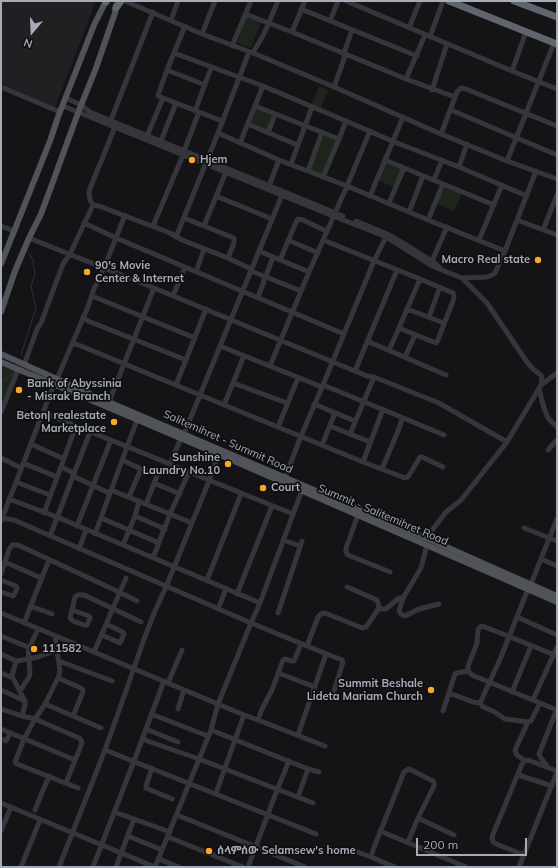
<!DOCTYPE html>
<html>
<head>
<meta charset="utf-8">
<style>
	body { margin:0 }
	#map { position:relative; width:558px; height:868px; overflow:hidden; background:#141416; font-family:Mulish,sans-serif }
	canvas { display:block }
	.frame { position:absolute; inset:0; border:2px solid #a5abb7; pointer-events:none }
	.north { position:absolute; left:12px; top:12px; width:40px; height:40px; -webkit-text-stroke:3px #0f0f11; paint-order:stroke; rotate:199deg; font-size:11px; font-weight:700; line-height:16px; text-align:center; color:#a5abb7 }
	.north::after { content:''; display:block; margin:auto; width:14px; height:18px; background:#a5abb7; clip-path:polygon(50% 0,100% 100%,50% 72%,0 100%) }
	.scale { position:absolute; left:416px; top:838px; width:111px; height:18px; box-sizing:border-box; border:2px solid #a5abb7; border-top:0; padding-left:5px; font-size:12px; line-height:14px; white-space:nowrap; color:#a5abb7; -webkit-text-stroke:3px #0f0f11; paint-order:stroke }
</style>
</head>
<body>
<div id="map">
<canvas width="558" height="868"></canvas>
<div class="frame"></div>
<div class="north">N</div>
<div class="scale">200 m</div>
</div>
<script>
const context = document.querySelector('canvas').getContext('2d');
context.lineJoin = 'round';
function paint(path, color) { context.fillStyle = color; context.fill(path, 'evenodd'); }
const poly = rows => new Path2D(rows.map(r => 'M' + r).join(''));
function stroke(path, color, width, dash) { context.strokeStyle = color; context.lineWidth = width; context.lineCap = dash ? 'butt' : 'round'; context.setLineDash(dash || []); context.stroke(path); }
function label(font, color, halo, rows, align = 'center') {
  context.font = font + ' Mulish,"Noto Sans Ethiopic",sans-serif'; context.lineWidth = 3.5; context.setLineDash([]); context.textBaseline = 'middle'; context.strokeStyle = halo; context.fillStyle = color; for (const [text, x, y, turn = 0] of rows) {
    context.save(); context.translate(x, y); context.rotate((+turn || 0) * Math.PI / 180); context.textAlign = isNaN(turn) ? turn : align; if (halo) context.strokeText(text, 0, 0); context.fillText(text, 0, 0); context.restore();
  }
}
paint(poly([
	[1,1,96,1,55,107,1,85]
]), '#202023');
paint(poly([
	[246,17,261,22,251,48,237,43],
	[319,86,328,90,320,109,311,105],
	[255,109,273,116,267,132,249,124],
	[323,135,338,140,323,175,309,169],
	[386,162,403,169,395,188,378,180],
	[445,186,462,193,454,211,437,204],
	[1,365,16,371,1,410]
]), '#1c241c');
stroke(poly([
	[1,242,2,243],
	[21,355,36,308,31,286,35,274,33,261,30,254],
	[1,382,13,374]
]), '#2a343a', 1);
stroke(poly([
	[125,1,202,34,253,53,334,87,441,134,507,161,557,179],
	[346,1,512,71,557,89],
	[301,9,417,56],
	[245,14,292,32,406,79,455,97],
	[171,20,178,1],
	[330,21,338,1],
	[185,26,167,70,158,95,158,96,222,121],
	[409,28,420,1],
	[292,32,305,1],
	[202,34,215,1],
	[430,37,443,1],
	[232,46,251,1],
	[174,53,263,86,346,121,392,141,459,167,527,196],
	[253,53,255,49,264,34,278,1],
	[167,70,205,85],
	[512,71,526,32],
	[406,79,425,35],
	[1,87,60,112],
	[334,87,344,59,344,53,352,30],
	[432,90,447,44],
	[66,98,81,105,90,112,97,115,343,216],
	[63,106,333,216,369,230,386,237,432,266,462,278,487,277,492,275,495,273,505,251,536,171],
	[255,106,339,139],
	[451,110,557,155],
	[195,111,211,68],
	[111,120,153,12],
	[248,124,297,145],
	[268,132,275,115],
	[218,133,279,160,347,186,428,220,505,251],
	[441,134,457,92,461,88,466,89,557,126],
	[147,136,163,98],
	[161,141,176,103],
	[240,143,263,86],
	[184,151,199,112],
	[385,160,494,205],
	[507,161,554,43],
	[291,164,312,107],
	[459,167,467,144],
	[308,171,322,132],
	[323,177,339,139,346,121],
	[434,180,442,160],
	[269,186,279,160],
	[216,196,272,219],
	[370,196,403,117],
	[389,203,404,168],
	[93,205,99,206,170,233,182,240,228,258,251,269],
	[93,205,90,200,89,191,115,127],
	[409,212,423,176],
	[184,218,234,238,234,243,228,258],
	[428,220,443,184],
	[517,220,557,235],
	[356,221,387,234,408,246,435,263,440,268],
	[84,223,116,238,344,334],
	[1,226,14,231],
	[153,226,183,155],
	[204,226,226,172],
	[543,230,557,195],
	[176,237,218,133,249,52],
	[29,238,154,288,333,362,367,376,374,377,350,434,370,442],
	[288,240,318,253],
	[323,240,420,279,453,293,454,297,453,301,437,342,436,343,399,328],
	[479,240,502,185],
	[259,251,309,272],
	[280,260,297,220,298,219,303,220,326,231],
	[432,261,447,227],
	[251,271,301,291],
	[196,272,204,249],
	[462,278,487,303,527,362,533,369,541,375,542,379,541,385],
	[92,296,195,338],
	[173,296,185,267],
	[258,297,273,257],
	[407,309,444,323],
	[83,317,88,321,186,360],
	[429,317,440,287],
	[367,341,446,375],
	[72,344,76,344,363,462,405,478,408,477,420,457,422,457,443,467],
	[220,346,322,387],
	[389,350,399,328,420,279],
	[405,357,415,335],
	[24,365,37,329,41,323,63,264,70,254,93,205],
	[270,366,309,272,347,186,370,131],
	[355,371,397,270],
	[374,377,439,403,507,442],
	[57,379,87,309,94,289,104,268,125,215],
	[233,383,287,403],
	[176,385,206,309],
	[323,385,401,417,402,419,400,426,382,469],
	[539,389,544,408,548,418,557,427],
	[109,402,154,288],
	[314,404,355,421],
	[224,405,244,356],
	[1,412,18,370],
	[43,412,76,426],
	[401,417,444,435],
	[330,426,350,434],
	[278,427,298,378],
	[184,434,282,195],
	[31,444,64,459],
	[322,445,335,413],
	[548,450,557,440],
	[1,458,21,468],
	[122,460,141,469,156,474,157,476,146,504],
	[363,462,383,409],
	[23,463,57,477],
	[170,464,181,438],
	[61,467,74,473],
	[189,472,293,514],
	[73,476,109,493],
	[285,478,301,436,323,385,374,261,386,237],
	[16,482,50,495],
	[154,483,180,494],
	[111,490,192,523],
	[129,497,141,469],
	[9,499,57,517,260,603],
	[139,501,135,516,165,529],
	[44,513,76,426,170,464,189,472,170,514,153,558],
	[358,515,346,548,346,552,348,555,390,572],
	[101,518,159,543],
	[1,519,8,519,14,520,251,623,307,646,342,660,343,662,334,691],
	[1,521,54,384],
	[77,526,111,440],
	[524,528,557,541],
	[95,534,137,420],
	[50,536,90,432],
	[428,539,433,529,446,512,461,500,507,442,541,385,557,373],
	[283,540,300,546],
	[123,545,135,516],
	[427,545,421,568,403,598,399,611,401,614,405,616,419,609,439,604],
	[79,549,86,530],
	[541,559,557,566],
	[5,562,41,578],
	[1,574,9,550,12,545,18,545,119,592,137,601],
	[1,580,16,586,17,589,14,595,13,596,1,592],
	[207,580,241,494],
	[531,584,557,519],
	[528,589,501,657,480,703,483,707,493,711,505,719,528,722,531,721,540,703],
	[237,594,272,506],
	[30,606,52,614],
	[218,609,226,589],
	[378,609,386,609,399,598,403,598],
	[72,610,89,616,90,618,87,625,84,625,73,621,70,618,72,610,75,597,78,595,84,595,141,622],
	[1,613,244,715,258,720,325,746],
	[278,613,302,541],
	[517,617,557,635],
	[24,623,49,560],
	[102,635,120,643,124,634,123,632,106,624],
	[1,636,28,647,30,646,38,629],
	[55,636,60,671,58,678,45,704,35,719,24,739,15,762,17,764,78,788],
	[307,646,318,617,321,614,325,613,362,628,366,627,377,611,379,606,377,600,347,587],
	[94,652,126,578],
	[1,654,16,661,22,660,38,657,57,650],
	[557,656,503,634,482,626,480,627,478,630,477,643,468,666,468,671,472,675,557,710],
	[16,661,12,676,13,678,25,701,25,705,22,716],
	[59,661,112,681],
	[1,673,13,678],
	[278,673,315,687],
	[58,678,81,688,83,690,83,692,73,716],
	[168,683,182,650],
	[1,690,25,701],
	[20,691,29,677,30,673,28,647],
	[512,692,531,646],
	[449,693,473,702,480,703],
	[533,700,557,647],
	[45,704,101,728],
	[1,709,22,716,35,719,79,738,81,740,82,743,66,783],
	[178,709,184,690],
	[443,711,455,674,457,673,468,671],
	[151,714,208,736],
	[258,720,262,709,272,690,283,660,285,659,292,661,294,661,301,644],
	[1,729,75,760],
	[146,729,178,742],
	[211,730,308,769,319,772],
	[298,735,326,654],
	[1,739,6,741,10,734],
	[142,739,199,759,313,803],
	[105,750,316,834],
	[525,761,517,755,515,750,528,722],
	[547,766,541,758,539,754,557,709],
	[152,768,146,786,146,788,172,799],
	[518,775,552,786],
	[216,793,244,715],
	[298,797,308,769],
	[1,803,155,867,211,730,218,704,251,623,260,603,302,490],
	[35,810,49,776],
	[114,812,134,819],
	[177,815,256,847,305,867],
	[418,818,454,835],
	[1,831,11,807],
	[380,831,466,867],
	[128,836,162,850],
	[168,837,243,867],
	[352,850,371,857],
	[524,855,496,844,493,842,492,837,496,827,522,764,525,761,528,760,557,771],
	[159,859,179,867],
	[21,867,40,820],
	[59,867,105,750,134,668,144,639,155,611,166,587,209,481,219,452],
	[93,867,134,761,164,681],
	[116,867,134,819,170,832],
	[248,867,277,790,289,761],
	[395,867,371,857,373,850,404,772,409,769,433,781,434,783,434,786,418,818,408,842],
	[519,867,557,772]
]), '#35363b', 5);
stroke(poly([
	[1,264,50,141,58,117,94,25,106,1],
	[1,312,15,271,29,238,41,214,51,187,78,113,96,68,115,13,116,5],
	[1,354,99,398,426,538,557,596],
	[1,362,218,454,557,602]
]), '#51535a', 6);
stroke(poly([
	[449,1,557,44],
	[514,1,557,17],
	[106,2,106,1],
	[116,8,121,1]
]), '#60646c', 7);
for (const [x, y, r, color] of [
	[192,160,4,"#f9a729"],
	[538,260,4,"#f9a729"],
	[87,272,4,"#f9a729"],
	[19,390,4,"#f9a729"],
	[114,422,4,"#f9a729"],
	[228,464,4,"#f9a729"],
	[263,488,4,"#f9a729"],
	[34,649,4,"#f9a729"],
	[431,690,4,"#f9a729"],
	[209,851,4,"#f9a729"]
]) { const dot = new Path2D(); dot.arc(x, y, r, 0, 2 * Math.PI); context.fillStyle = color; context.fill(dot); stroke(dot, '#0f0f11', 1.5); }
label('bold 11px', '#a5abb7', '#0f0f11', [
	["Hjem",200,160],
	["Macro Real state",530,260,"right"],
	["90's Movie",95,266],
	["Center & Internet",95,279],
	["Bank of Abyssinia",27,384],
	["- Misrak Branch",27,397],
	["Beton| realestate",106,416,"right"],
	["Marketplace",106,429,"right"],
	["Sunshine",220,458,"right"],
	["Laundry No.10",220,471,"right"],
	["Court",271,488],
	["111582",42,649],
	["Summit Beshale",423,684,"right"],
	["Lideta Mariam Church",423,697,"right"],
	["ሰላምሰው Selamsew's home",217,851]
], 'left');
label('11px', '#a5abb7', '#0f0f11', [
	["Salitemihret - Summit Road",228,442,24],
	["Summit - Salitemihret Road",383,515,23]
]);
</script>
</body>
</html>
